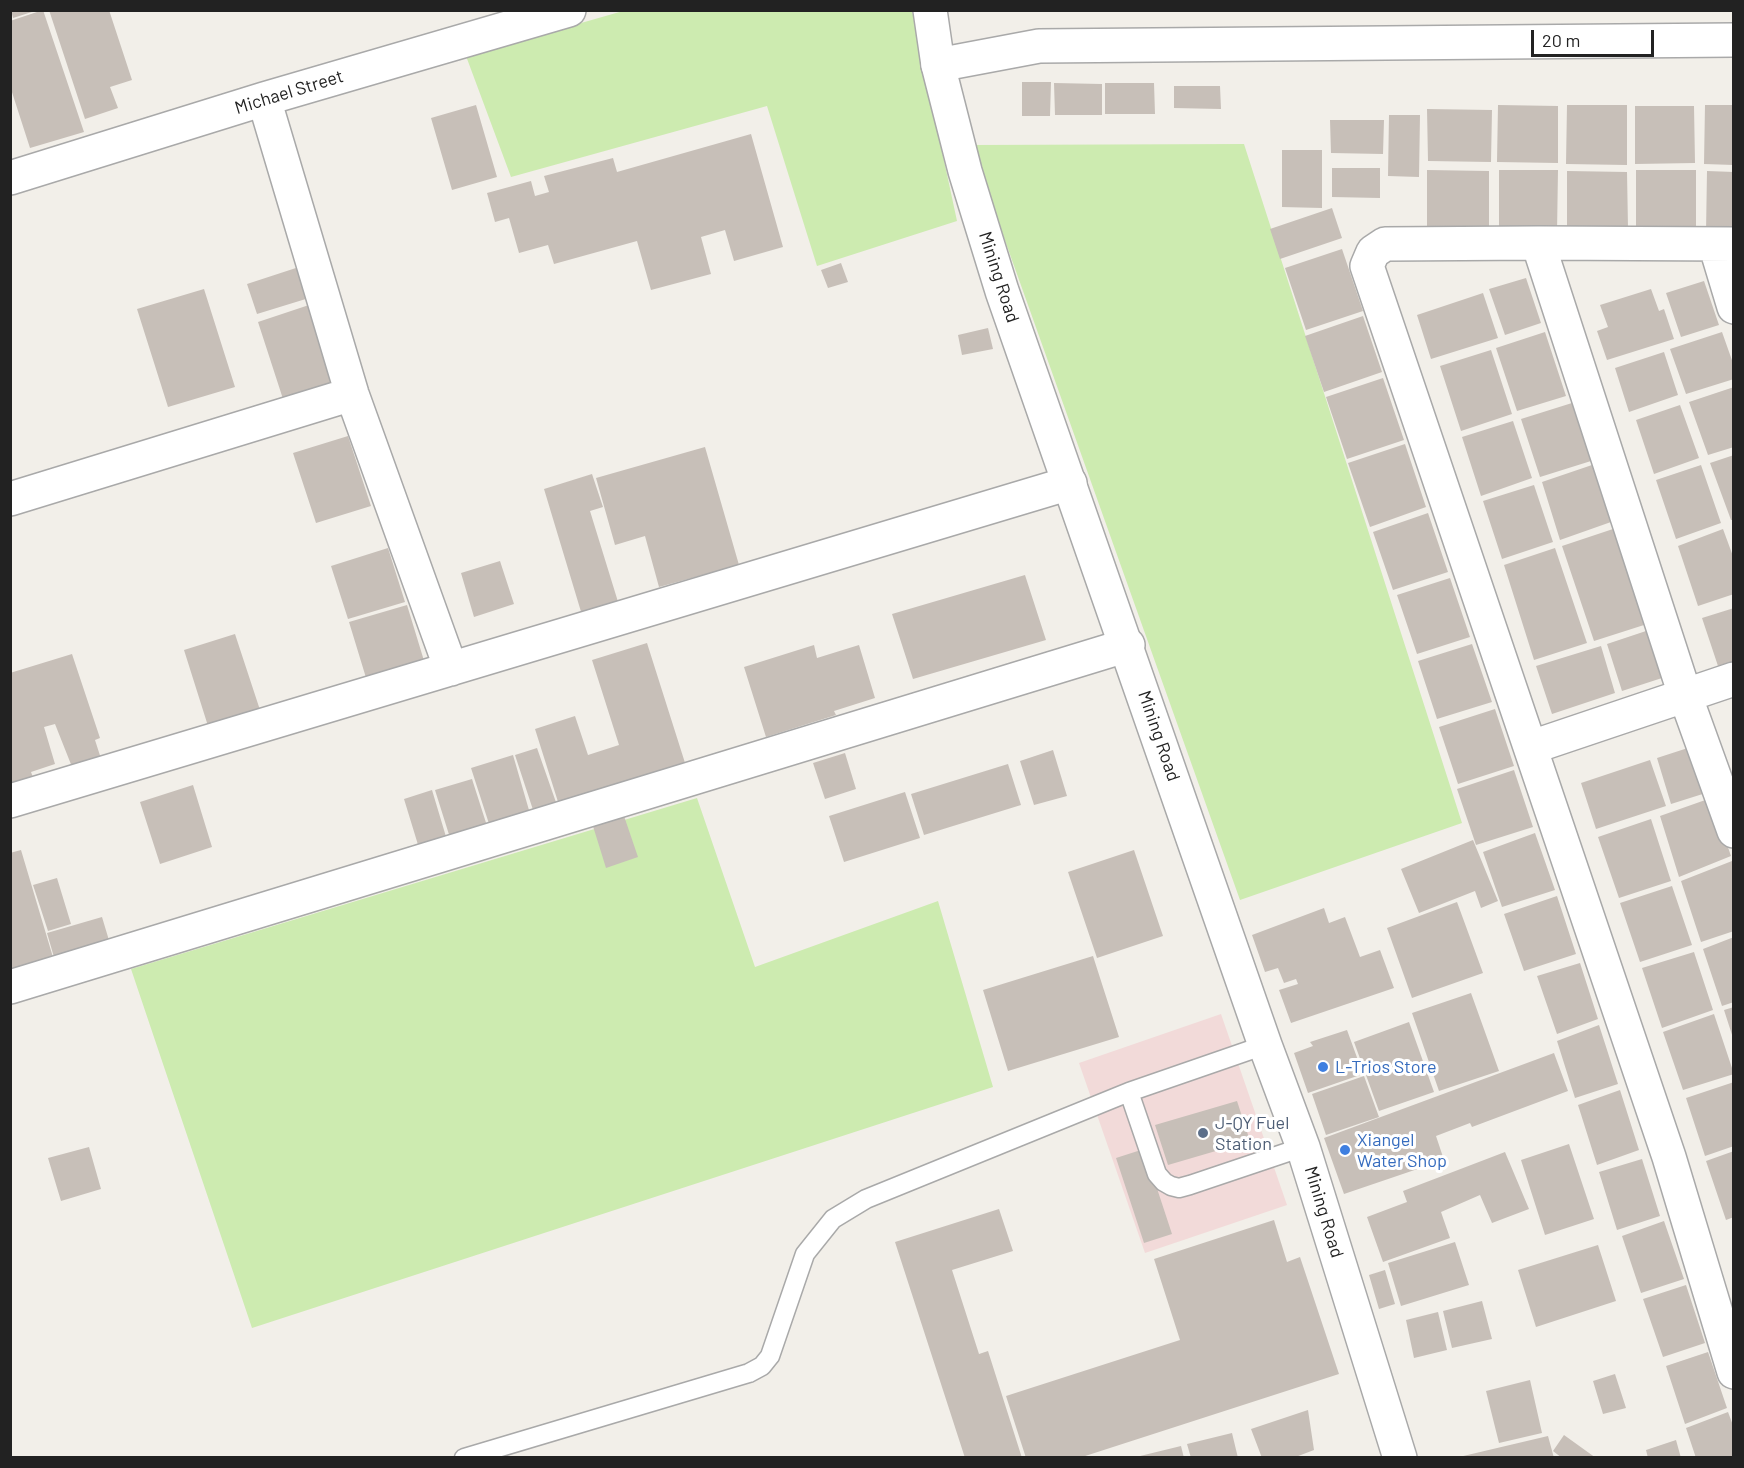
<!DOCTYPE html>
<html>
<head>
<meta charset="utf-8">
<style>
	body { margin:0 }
	#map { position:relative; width:1744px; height:1468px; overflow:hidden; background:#f2efe9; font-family:Barlow,sans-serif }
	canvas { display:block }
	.frame { position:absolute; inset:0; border:12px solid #222; pointer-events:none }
	.scale { position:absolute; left:1531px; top:30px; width:123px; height:27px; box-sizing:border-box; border:3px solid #222; border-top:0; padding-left:8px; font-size:18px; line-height:21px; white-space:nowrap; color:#222; -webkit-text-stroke:4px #fff; paint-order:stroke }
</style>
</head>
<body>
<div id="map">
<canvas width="1744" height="1468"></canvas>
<div class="frame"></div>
<div class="scale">20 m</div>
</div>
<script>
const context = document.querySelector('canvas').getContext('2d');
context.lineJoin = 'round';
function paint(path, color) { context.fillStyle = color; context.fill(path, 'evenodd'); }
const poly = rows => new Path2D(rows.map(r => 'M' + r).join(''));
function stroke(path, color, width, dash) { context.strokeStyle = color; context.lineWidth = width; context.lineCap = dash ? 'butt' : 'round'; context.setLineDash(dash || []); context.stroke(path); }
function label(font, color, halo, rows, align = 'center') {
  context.font = font + ' Barlow,sans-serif'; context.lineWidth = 6; context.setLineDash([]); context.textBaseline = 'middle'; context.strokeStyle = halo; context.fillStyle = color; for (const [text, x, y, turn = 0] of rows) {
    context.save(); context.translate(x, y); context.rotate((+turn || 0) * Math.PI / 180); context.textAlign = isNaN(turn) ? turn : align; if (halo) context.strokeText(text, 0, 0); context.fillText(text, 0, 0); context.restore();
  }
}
paint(poly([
	[1221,1014,1287,1205,1145,1253,1079,1063]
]), '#f2dad9');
paint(poly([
	[623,11,912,11,957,221,817,266,767,106,511,177,466,56],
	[1244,144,1462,823,1240,900,971,145],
	[697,798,755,967,938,901,993,1087,252,1328,131,969]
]), '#cdebb0');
paint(poly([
	[11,10,35,10,35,11,13,18],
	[43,10,84,132,30,148,10,86,10,21],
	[49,10,109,10,132,80,110,87,118,108,85,119],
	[1022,82,1051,82,1050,116,1022,116],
	[1054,83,1102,84,1102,115,1055,115],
	[1105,83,1154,83,1155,114,1105,114],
	[1174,86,1220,86,1221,109,1174,108],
	[476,105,497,177,452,190,431,118],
	[1498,105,1558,106,1558,163,1497,162],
	[1567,105,1627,105,1627,165,1566,164],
	[1705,105,1734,105,1734,165,1704,164],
	[1635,106,1694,106,1695,163,1635,164],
	[1427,109,1492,110,1491,162,1428,161],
	[1389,115,1420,115,1419,177,1388,176],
	[1330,120,1384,120,1383,154,1331,153],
	[751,134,783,247,734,261,725,230,701,237,711,274,651,290,637,241,554,264,548,245,519,253,509,218,495,222,487,193,531,181,535,196,549,192,544,176,613,158,617,172],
	[1282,150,1322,150,1322,208,1282,207],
	[1332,168,1380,168,1380,198,1332,197],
	[1427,170,1489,171,1489,232,1427,232],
	[1499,170,1558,170,1557,233,1499,232],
	[1636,170,1696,170,1696,229,1636,229],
	[1567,171,1627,172,1628,228,1567,228],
	[1707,171,1734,172,1734,233,1706,233],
	[1332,208,1342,238,1280,259,1270,229],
	[1342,249,1363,311,1306,330,1285,268],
	[841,263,848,282,828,288,821,270],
	[299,267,309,298,257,314,247,284],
	[1526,278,1541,323,1505,335,1489,289],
	[1704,281,1719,325,1681,337,1666,293],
	[204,289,235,387,168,407,137,309],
	[1651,289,1659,311,1664,309,1674,339,1607,360,1597,331,1608,327,1600,305],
	[1483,293,1498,338,1431,359,1417,315],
	[312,304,337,382,283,399,258,322],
	[1363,316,1382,372,1324,392,1305,336],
	[988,328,993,349,962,355,958,335],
	[1545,332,1566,396,1517,411,1496,348],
	[1722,332,1734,366,1734,379,1686,394,1670,349],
	[1491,350,1512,414,1461,431,1440,366],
	[1664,352,1678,395,1629,412,1615,368],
	[1383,378,1404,440,1347,459,1326,397],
	[1734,387,1734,447,1708,455,1689,402],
	[1572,403,1591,461,1540,477,1521,419],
	[1680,405,1699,458,1654,474,1636,420],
	[1513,421,1532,478,1481,496,1462,437],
	[348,436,371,506,316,523,293,453],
	[1405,444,1426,507,1370,527,1348,463],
	[705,447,739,565,659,587,645,536,615,545,596,478],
	[1734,455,1734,520,1731,520,1710,463],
	[1592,465,1611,522,1560,540,1542,482],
	[1701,465,1721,523,1676,539,1656,480],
	[592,474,603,507,590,511,619,605,582,615,544,489],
	[1534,485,1553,542,1502,559,1483,501],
	[1428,513,1448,572,1393,590,1373,532],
	[1613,529,1644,625,1594,641,1562,546],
	[1723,529,1734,559,1734,594,1698,606,1678,546],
	[388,548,405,602,348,619,331,566],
	[1555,548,1587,643,1534,660,1504,565],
	[500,561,514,604,474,617,461,573],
	[1025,575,1046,640,913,679,892,614],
	[1450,578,1470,637,1417,654,1397,595],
	[407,605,425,664,367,681,349,622],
	[1734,608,1734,661,1718,666,1702,618],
	[1646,631,1662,678,1622,691,1607,644],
	[235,634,260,710,208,726,184,650],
	[647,643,686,766,559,805,535,729,575,716,588,755,619,745,592,660],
	[1472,644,1492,702,1437,719,1418,661],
	[814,645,817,658,859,645,875,698,834,711,836,715,766,737,744,667],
	[1601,646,1615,693,1552,714,1536,666],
	[72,654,100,738,95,740,104,768,76,777,55,724,44,727,55,764,31,772,38,791,10,800,10,673],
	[1495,709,1514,766,1458,784,1439,727],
	[1694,746,1709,792,1671,804,1657,758],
	[537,748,558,808,535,816,515,755],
	[1053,750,1067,796,1034,805,1020,761],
	[845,753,856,789,825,799,813,763],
	[513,755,531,817,491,830,471,768],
	[1650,760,1666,806,1596,829,1581,783],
	[1008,764,1021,805,924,835,911,794],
	[1514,770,1533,827,1476,845,1457,789],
	[472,779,488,829,451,841,435,790],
	[193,785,212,847,160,864,140,802],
	[432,790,447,840,419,848,404,799],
	[905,792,920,838,844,862,829,816],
	[1711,798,1731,856,1679,877,1660,816],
	[623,813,638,857,606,868,592,823],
	[1651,819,1671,881,1619,898,1598,837],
	[1535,833,1555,890,1502,907,1483,852],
	[1473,840,1498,901,1481,908,1475,891,1419,913,1401,869],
	[21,850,55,964,10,977,10,853],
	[1134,850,1163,936,1097,958,1068,872],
	[1732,861,1734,931,1701,942,1681,881],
	[57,878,71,924,48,931,33,885],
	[1672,886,1692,945,1640,962,1620,903],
	[1557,896,1576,954,1524,971,1504,914],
	[1457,902,1483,973,1412,998,1387,928],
	[1324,908,1329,923,1345,917,1360,957,1380,950,1394,988,1291,1023,1279,990,1298,984,1296,979,1284,983,1278,968,1265,972,1252,935],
	[102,917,111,947,56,964,47,933],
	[1734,937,1734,1002,1722,1006,1703,949],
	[1694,952,1713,1010,1662,1028,1642,968],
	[1093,956,1119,1037,1008,1071,983,990],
	[1580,963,1598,1019,1557,1034,1537,976],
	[1471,993,1499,1071,1439,1091,1412,1013],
	[1734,1007,1734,1038,1733,1038,1724,1010],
	[1714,1014,1734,1074,1683,1090,1663,1032],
	[1409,1022,1434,1092,1379,1111,1354,1042],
	[1599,1025,1618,1084,1575,1098,1557,1041],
	[1347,1030,1363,1074,1308,1093,1294,1053,1313,1046,1310,1042],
	[1554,1053,1568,1091,1472,1127,1470,1123,1436,1136,1444,1160,1344,1194,1324,1138],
	[1364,1076,1379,1117,1326,1135,1312,1094],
	[1734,1082,1734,1146,1705,1156,1686,1098],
	[1620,1090,1639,1150,1597,1165,1578,1105],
	[1237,1101,1250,1141,1168,1165,1155,1125],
	[1569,1144,1594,1219,1545,1235,1521,1160],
	[89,1147,101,1189,61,1201,48,1158],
	[1144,1149,1172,1234,1144,1243,1116,1158],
	[1734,1151,1734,1217,1726,1220,1706,1161],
	[1505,1152,1529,1209,1492,1223,1480,1195,1441,1212,1450,1238,1383,1262,1367,1217,1407,1202,1403,1191],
	[1642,1159,1660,1216,1617,1230,1599,1172],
	[999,1209,1013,1251,952,1270,979,1354,988,1351,1022,1458,965,1458,895,1242],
	[1274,1220,1287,1262,1300,1257,1339,1374,1079,1458,1026,1458,1006,1396,1180,1340,1154,1259],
	[1664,1221,1684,1279,1641,1293,1622,1236],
	[1455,1242,1469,1285,1401,1306,1388,1263],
	[1598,1245,1616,1301,1536,1327,1518,1270],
	[1385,1270,1395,1304,1379,1309,1369,1275],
	[1686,1285,1705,1343,1663,1357,1643,1299],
	[1482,1301,1492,1339,1452,1348,1443,1311],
	[1438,1312,1447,1350,1414,1358,1406,1320],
	[1708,1352,1727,1408,1685,1424,1666,1366],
	[1615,1374,1626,1408,1603,1414,1593,1381],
	[1530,1380,1542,1433,1499,1443,1486,1391],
	[1308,1410,1314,1450,1293,1458,1262,1458,1251,1429],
	[1728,1412,1734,1428,1734,1458,1696,1458,1686,1428],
	[1232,1433,1238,1458,1191,1458,1187,1444],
	[1564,1435,1596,1458,1562,1458,1553,1451],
	[1548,1436,1554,1458,1459,1458,1459,1457],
	[1676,1440,1681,1458,1648,1458,1646,1450],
	[1181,1446,1184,1458,1136,1458,1136,1457]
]), '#c7bfb8');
const service = poly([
	[1129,1092,1157,1174,1164,1182,1171,1186,1179,1188,1190,1185,1303,1147],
	[464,1458,749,1373,762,1366,770,1356,805,1254,833,1219,866,1199,1129,1092,1265,1045]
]);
const minor = poly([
	[938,65,1039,46,1734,40],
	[264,99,352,394,451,669],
	[10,178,264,99,569,10],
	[1538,243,1385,244,1373,252,1367,266,1669,1157,1734,1372],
	[1715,244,1734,307],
	[1734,244,1538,243,1685,695,1734,831],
	[10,499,352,394],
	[1532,747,1734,679],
	[10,801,1070,483],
	[10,987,1128,645]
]);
const tertiary = poly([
	[930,10,938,65,965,171,1002,291,1265,1045,1303,1147,1400,1458]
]);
stroke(service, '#a9a9a9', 21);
stroke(minor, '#a9a9a9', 36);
stroke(tertiary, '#a9a9a9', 36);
stroke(service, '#fff', 18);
stroke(minor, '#fff', 33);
stroke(tertiary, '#fff', 33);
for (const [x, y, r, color] of [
	[1323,1067,6,"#3f7fe0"],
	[1203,1133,6,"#5c6f8a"],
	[1345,1150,6,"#3f7fe0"]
]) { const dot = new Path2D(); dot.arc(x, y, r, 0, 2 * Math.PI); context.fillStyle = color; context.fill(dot); stroke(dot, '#fff', 2); }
label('18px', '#222', '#fff', [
	["Michael Street",289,92,-17],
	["Mining Road",999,277,72],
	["Mining Road",1159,736,71],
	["Mining Road",1324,1212,73]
]);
label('18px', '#366cbe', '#fff', [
	["L-Trios Store",1335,1067],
	["Xiangel",1357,1140],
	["Water Shop",1357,1161]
], 'left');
label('18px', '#4e5e75', '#fff', [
	["J-QY Fuel",1215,1123],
	["Station",1215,1144]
], 'left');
</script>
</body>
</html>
